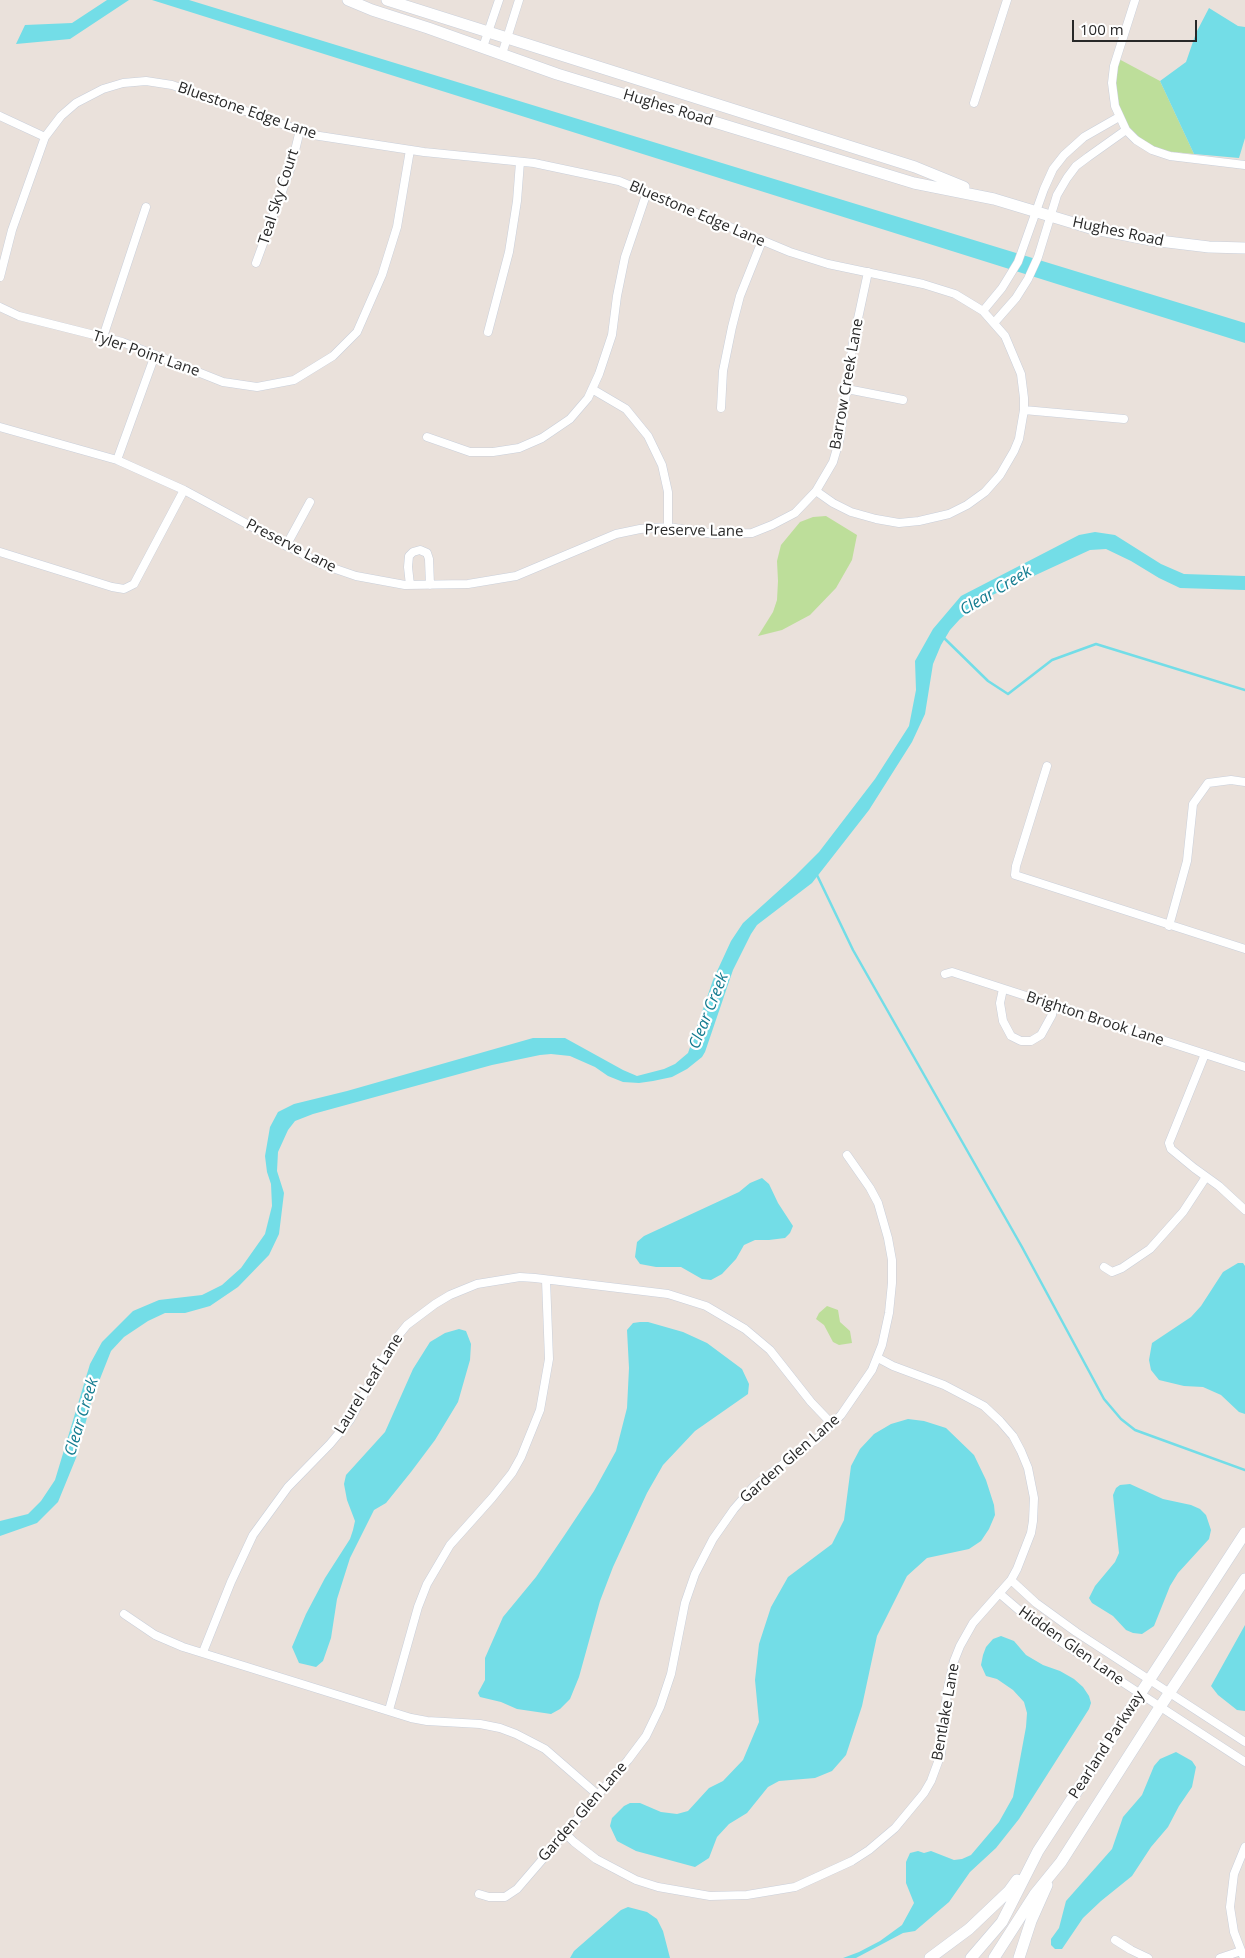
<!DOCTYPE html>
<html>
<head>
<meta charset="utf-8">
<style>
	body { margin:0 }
	#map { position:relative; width:1245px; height:1958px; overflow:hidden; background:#eae1db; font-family:"Open Sans",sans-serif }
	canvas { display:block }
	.scale { position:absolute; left:1072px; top:20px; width:125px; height:22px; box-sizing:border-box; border:2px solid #282828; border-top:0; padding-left:6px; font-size:15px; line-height:18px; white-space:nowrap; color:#282828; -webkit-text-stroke:4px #fff; paint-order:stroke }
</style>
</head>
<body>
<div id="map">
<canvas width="1245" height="1958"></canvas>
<div class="scale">100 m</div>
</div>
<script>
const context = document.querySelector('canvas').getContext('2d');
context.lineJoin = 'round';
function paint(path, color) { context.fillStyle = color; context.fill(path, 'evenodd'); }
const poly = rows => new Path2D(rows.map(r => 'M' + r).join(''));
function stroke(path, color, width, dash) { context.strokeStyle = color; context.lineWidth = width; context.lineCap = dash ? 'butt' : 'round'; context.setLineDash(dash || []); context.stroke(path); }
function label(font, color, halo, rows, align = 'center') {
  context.font = font + ' "Open Sans",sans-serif'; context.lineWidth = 4.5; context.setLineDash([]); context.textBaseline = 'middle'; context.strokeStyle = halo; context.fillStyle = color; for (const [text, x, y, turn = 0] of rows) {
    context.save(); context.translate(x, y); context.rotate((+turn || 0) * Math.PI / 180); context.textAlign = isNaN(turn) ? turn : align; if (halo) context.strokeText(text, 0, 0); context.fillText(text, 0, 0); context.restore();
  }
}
paint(poly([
	[1117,58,1160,81,1194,154,1152,150,1122,124,1112,91],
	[826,516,857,535,852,560,836,588,810,615,782,630,758,636,773,612,777,600,778,581,777,561,781,545,800,522,813,517],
	[827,1306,838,1310,840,1322,850,1331,852,1343,839,1345,833,1342,824,1325,816,1319,819,1313]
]), '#bdde9a');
paint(poly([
	[107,0,129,0,70,39,16,44,25,25,72,23],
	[152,0,189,0,1245,323,1245,343],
	[1209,8,1238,26,1245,27,1245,138,1239,158,1194,154,1160,81,1186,62,1196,33],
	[1095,532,1115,535,1161,564,1184,574,1245,576,1245,590,1180,588,1159,578,1131,561,1106,549,1090,550,988,597,960,619,950,630,941,645,933,664,925,714,912,742,869,810,812,883,757,925,751,934,733,970,705,1052,702,1057,687,1069,672,1077,653,1081,639,1083,623,1082,608,1076,595,1067,570,1056,551,1054,540,1055,492,1065,313,1114,295,1121,288,1130,278,1152,277,1171,284,1193,279,1234,269,1255,238,1287,210,1306,185,1313,165,1313,148,1321,124,1337,111,1351,92,1399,76,1458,58,1502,37,1523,0,1536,0,1521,28,1514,41,1501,55,1480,90,1364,102,1342,133,1311,159,1300,202,1295,222,1285,241,1268,265,1234,272,1206,271,1184,267,1172,265,1156,270,1127,278,1112,294,1104,347,1091,533,1038,565,1038,623,1070,637,1076,664,1069,675,1064,688,1053,713,980,731,941,743,923,795,876,819,852,875,779,909,726,916,690,915,661,933,629,961,596,1079,535],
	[762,1178,769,1184,778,1203,793,1226,790,1233,785,1238,769,1240,755,1240,744,1245,736,1259,722,1274,711,1280,702,1279,681,1267,656,1267,640,1264,635,1257,637,1242,644,1236,739,1192,750,1183],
	[1238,1263,1243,1263,1245,1266,1245,1414,1239,1412,1221,1395,1203,1387,1184,1386,1159,1380,1151,1370,1149,1360,1152,1343,1191,1317,1201,1306,1223,1272],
	[640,1322,648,1322,683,1332,707,1343,742,1369,749,1384,748,1394,695,1431,663,1465,647,1493,613,1567,600,1601,579,1677,570,1699,560,1709,551,1714,517,1709,501,1702,480,1697,478,1693,485,1680,485,1658,503,1617,536,1577,564,1536,594,1491,616,1451,627,1408,629,1368,627,1330,633,1323],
	[459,1329,466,1331,471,1344,470,1360,458,1402,435,1440,411,1472,386,1503,374,1510,350,1558,337,1599,331,1638,323,1661,316,1667,299,1663,292,1647,306,1614,325,1578,350,1539,353,1530,355,1521,347,1500,344,1484,346,1475,385,1432,413,1369,430,1342,445,1333],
	[908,1419,924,1421,946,1428,974,1455,986,1480,994,1505,995,1515,989,1529,981,1541,969,1549,927,1558,907,1576,877,1636,862,1706,846,1755,832,1771,815,1778,779,1781,768,1787,747,1813,729,1824,717,1837,709,1858,695,1867,636,1851,617,1841,610,1826,612,1818,624,1806,630,1803,640,1803,661,1812,677,1814,688,1811,709,1788,723,1781,743,1760,759,1722,755,1680,759,1644,771,1607,788,1577,832,1544,844,1520,851,1466,860,1449,874,1434,891,1424],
	[1130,1484,1163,1499,1191,1505,1200,1509,1206,1515,1211,1530,1209,1539,1178,1573,1170,1586,1154,1626,1142,1634,1133,1633,1126,1630,1113,1616,1092,1603,1089,1598,1095,1586,1115,1562,1119,1553,1113,1495,1116,1488,1120,1485],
	[1245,1625,1245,1711,1237,1710,1218,1695,1211,1686],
	[1001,1636,1014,1641,1026,1655,1043,1665,1060,1671,1074,1679,1083,1687,1089,1696,1091,1703,1089,1709,1019,1819,996,1848,970,1872,949,1902,915,1931,903,1933,856,1958,843,1958,859,1952,880,1941,902,1925,914,1903,906,1883,906,1862,910,1853,918,1851,924,1853,931,1851,954,1860,962,1859,971,1855,999,1822,1013,1797,1026,1727,1027,1713,1024,1702,1013,1690,997,1679,986,1676,981,1665,983,1655,986,1647,993,1639],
	[1176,1752,1192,1761,1196,1767,1192,1787,1179,1806,1168,1827,1151,1847,1132,1876,1101,1901,1083,1918,1062,1949,1055,1949,1051,1945,1051,1939,1059,1928,1066,1901,1112,1849,1123,1817,1142,1795,1154,1766,1160,1759],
	[628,1907,647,1912,657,1919,663,1931,670,1958,570,1958,574,1951,621,1910]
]), '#73dde7');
stroke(poly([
	[942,636,988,681,1008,694,1052,660,1096,644,1245,690],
	[816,873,853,950,1022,1247,1104,1399,1121,1419,1135,1430,1245,1470]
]), '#73dde7', 2.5);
const minor = poly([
	[1135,0,1114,66,1112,83,1115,106,1126,130,1136,140,1152,150,1170,156,1245,165],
	[483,47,499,0],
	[502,54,519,0],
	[974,103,1007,0],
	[0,116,45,137],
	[256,263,291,167,300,130],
	[0,277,12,230,45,137,61,116,76,103,103,89,123,83,146,81,172,85,313,135,424,152,534,163,619,181,790,252,828,264,923,284,955,294,983,311,1005,336,1021,374,1024,398,1024,410,1019,439,1014,451,1000,475,985,492,967,505,949,514,919,521,899,523,876,519,851,512,833,503,816,491],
	[0,307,19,316,122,342,223,382,257,387,294,380,333,356,357,332,382,275,397,227,410,150],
	[983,311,1002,288,1018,262,1044,189,1053,169,1064,155,1084,137,1119,117],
	[994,323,1016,298,1028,279,1038,257,1057,195,1067,178,1076,166,1088,157,1126,130],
	[488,332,509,252,517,201,520,162],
	[103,337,146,207],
	[592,389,626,409,648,436,662,465,668,492,668,527],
	[847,389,903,400],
	[721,408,723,371,732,327,740,296,762,241],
	[1024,410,1124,419],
	[0,427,117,460,184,490,321,564,356,576,405,585,468,584,516,576,616,534,640,529,668,527,714,534,752,533,772,525,795,513,816,491,833,462,840,438,853,342,868,272],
	[427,437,470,452,493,452,519,448,542,438,570,419,588,398,599,374,612,335,617,296,625,257,647,192],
	[117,460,155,355],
	[286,546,310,502],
	[0,552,112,587,124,589,134,584,184,490],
	[410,585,408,567,409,556,413,552,420,550,427,553,429,559,430,585],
	[1047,766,1016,866,1015,875,1245,949],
	[1169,926,1187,861,1193,804,1208,783,1231,780,1245,782],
	[945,974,952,972,1245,1067],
	[1003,989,1000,1003,1003,1021,1011,1036,1021,1041,1031,1041,1041,1035,1052,1015,1054,1005],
	[1205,1054,1169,1143,1171,1149,1194,1168,1219,1186,1245,1210],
	[1104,1267,1112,1272,1122,1268,1150,1249,1183,1212,1206,1177],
	[1011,1580,1036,1603,1076,1632,1245,1742],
	[999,1593,1027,1617,1067,1646,1245,1762],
	[124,1614,155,1635,183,1647,411,1718,427,1721,480,1724,500,1728,516,1734,545,1749,598,1795],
	[203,1652,231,1582,253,1535,288,1487,330,1444,350,1420,380,1364,398,1336,407,1325,435,1304,450,1295,477,1284,520,1277,535,1278,668,1294,706,1306,745,1329,770,1350,811,1402,832,1424],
	[389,1710,418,1607,427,1584,450,1545,492,1498,512,1473,521,1457,540,1410,549,1359,546,1280],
	[566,1834,574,1842,596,1859,636,1880,658,1887,710,1896,747,1895,795,1887,852,1861,869,1850,895,1828,924,1793,931,1781,941,1754,947,1692,954,1661,960,1646,973,1623,1011,1580,1017,1569,1031,1533,1033,1521,1034,1498,1028,1468,1021,1451,1013,1436,1000,1421,984,1406,944,1385,893,1366,878,1358],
	[479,1894,489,1897,505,1897,517,1889,628,1760,646,1736,660,1707,671,1674,685,1603,695,1574,713,1539,734,1509,754,1486,819,1437,841,1415,872,1370,882,1345,889,1313,892,1283,892,1260,888,1238,878,1203,870,1188,847,1155],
	[1115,1940,1131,1950,1148,1958],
	[1220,1958,1241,1951],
	[1244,1958,1234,1932,1230,1907,1234,1874,1245,1847]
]);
const secondary = poly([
	[348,0,372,10,428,28,557,74,914,183,994,199,1090,228,1151,240,1209,247,1245,248],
	[387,0,915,167,964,187],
	[930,1958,969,1929,1009,1891,1017,1880],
	[971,1958,1002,1922,1038,1851,1245,1533],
	[994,1958,1035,1894,1061,1862,1160,1707,1245,1579],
	[1019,1958,1031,1921,1047,1885]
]);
stroke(minor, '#c9cfda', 9);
stroke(secondary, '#c9cfda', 12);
stroke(minor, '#fff', 8);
stroke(secondary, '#fff', 11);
label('15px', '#282828', '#fff', [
	["Hughes Road",668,108,17],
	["Bluestone Edge Lane",247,111,19],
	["Teal Sky Court",279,197,-72],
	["Bluestone Edge Lane",697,214,23],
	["Hughes Road",1118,232,12],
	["Tyler Point Lane",146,354,19],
	["Barrow Creek Lane",847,384,-80],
	["Preserve Lane",694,531,1],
	["Preserve Lane",291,546,27],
	["Brighton Brook Lane",1095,1019,18],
	["Laurel Leaf Lane",369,1384,-58],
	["Garden Glen Lane",790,1459,-41],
	["Hidden Glen Lane",1071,1646,35],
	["Bentlake Lane",946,1712,-80],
	["Pearland Parkway",1107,1745,-57],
	["Garden Glen Lane",583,1812,-49]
]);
label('italic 16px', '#147c90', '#fff', [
	["Clear Creek",996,591,-31],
	["Clear Creek",709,1011,-68],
	["Clear Creek",82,1417,-73]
]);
</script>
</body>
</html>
